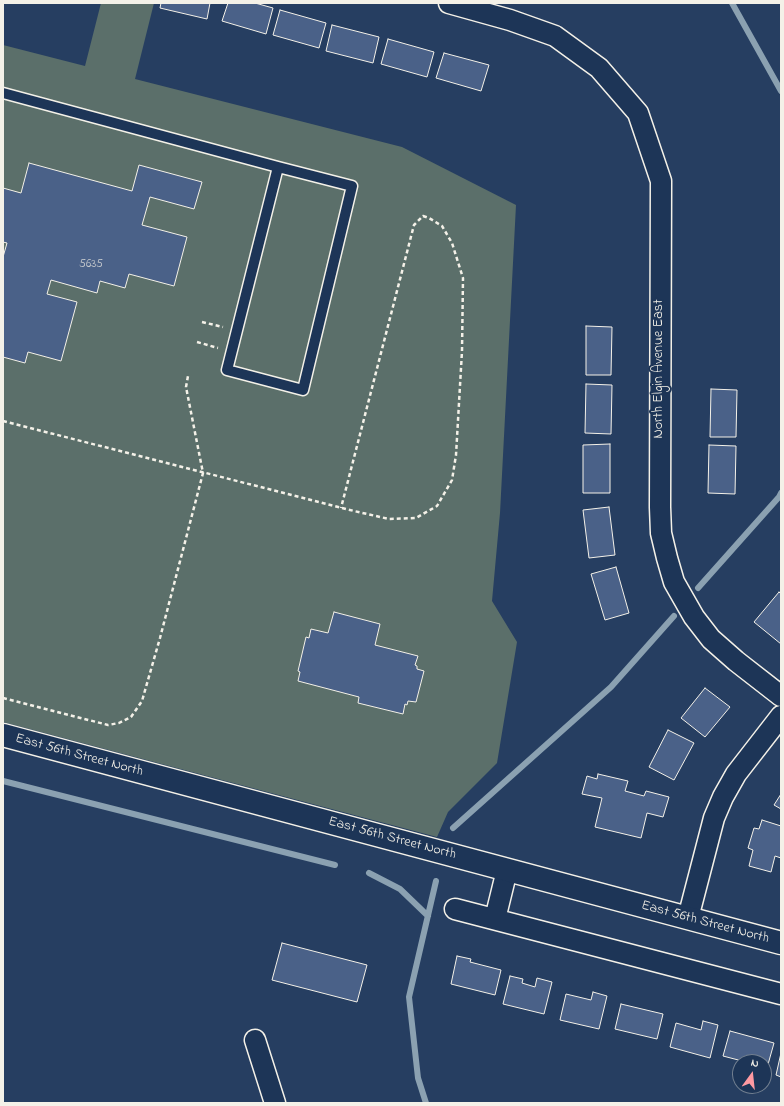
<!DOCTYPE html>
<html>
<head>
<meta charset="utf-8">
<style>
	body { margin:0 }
	#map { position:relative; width:784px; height:1106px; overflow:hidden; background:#263e61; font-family:"Indie Flower",sans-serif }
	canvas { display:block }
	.frame { position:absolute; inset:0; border:4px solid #f4f1e8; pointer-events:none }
	.north { position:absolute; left:732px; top:1054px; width:40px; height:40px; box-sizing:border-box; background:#1d3557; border:1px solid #738091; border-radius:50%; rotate:15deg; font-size:11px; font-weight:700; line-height:16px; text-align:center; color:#f4f1e8 }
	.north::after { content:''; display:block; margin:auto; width:14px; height:18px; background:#ff9aa2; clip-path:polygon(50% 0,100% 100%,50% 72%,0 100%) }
</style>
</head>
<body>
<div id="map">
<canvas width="784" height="1106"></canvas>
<div class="frame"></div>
<div class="north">N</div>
</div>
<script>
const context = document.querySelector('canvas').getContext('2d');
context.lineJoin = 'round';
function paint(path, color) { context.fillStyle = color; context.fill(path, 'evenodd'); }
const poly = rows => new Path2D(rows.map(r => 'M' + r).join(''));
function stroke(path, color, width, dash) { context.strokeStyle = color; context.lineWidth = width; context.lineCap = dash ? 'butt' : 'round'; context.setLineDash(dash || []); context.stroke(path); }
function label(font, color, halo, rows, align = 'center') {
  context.font = font + ' "Indie Flower",sans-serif'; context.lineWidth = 4; context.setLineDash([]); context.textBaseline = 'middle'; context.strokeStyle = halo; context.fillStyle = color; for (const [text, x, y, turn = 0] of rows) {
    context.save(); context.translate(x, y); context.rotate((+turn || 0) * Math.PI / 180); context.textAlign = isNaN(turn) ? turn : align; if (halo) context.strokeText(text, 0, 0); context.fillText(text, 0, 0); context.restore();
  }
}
paint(poly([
	[101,3,154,3,135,79,402,147,516,205,500,513,492,601,517,642,497,763,448,812,437,837,3,722,3,45,85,66]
]), '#5b6f6a');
stroke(poly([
	[732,3,781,91],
	[698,588,779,497,781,493],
	[3,781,335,865],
	[453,828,611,687,674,616],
	[369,873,400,889,428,916],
	[426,1103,418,1078,409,997,436,881]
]), '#8ba1b1', 6);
const building = poly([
	[161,3,210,3,207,19,160,8,161,3],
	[228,3,255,3,273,8,266,34,222,21,228,3],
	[280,10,326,23,319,48,273,35,280,10],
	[332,25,379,37,373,63,326,51,332,25],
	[388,39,434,52,427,77,381,64,388,39],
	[444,53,489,65,481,91,436,78,444,53],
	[29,163,132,191,139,165,202,182,194,209,150,197,142,225,187,237,174,286,129,274,125,288,100,281,97,293,51,280,47,294,77,302,61,361,28,352,25,363,3,357,3,257,7,243,3,242,3,188,21,193,29,163],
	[586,326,612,327,611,375,586,375,586,326],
	[586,384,612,385,611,434,585,433,586,384],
	[711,389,737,390,736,437,710,437,711,389],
	[610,444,610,493,583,493,583,445,610,444],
	[709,445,736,446,735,494,708,493,709,445],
	[609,507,615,555,589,558,583,510,609,507],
	[616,567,629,613,605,620,591,574,616,567],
	[779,592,781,594,781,644,754,622,779,592],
	[334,612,380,624,375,645,418,656,415,665,417,666,417,669,424,671,416,702,408,701,407,705,405,704,403,714,358,703,359,697,298,681,300,672,298,671,306,637,309,638,311,629,328,633,334,612],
	[705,688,730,707,705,737,681,718,705,688],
	[668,730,694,743,674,780,649,767,668,730],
	[598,774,628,781,625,791,644,796,646,791,669,797,663,817,647,813,641,838,595,827,602,798,582,794,587,776,597,779,598,774],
	[781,794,781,809,774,805,781,794],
	[762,820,781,826,781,858,775,856,771,872,749,866,753,850,748,848,754,828,759,829,762,820],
	[282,943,367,965,357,1002,272,980,282,943],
	[457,956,471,959,470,962,501,970,495,995,451,984,457,956],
	[510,976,523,979,522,983,535,987,537,978,552,982,544,1014,503,1004,510,976],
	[593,992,607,996,599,1029,560,1020,566,994,591,1000,593,992],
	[621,1004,663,1014,657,1039,615,1029,621,1004],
	[703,1021,718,1025,710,1058,670,1047,676,1023,701,1030,703,1021],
	[730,1031,774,1043,767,1068,764,1067,764,1062,746,1062,723,1056,730,1031],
	[781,1053,781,1077,776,1075,781,1053]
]);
paint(building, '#4a6188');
stroke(building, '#f4f1e8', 1);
const lane = poly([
	[3,93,278,167,352,186,303,390,227,370,278,167]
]);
const street = poly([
	[449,3,510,20,555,36,599,68,638,113,661,181,660,507,661,533,667,558,674,582,694,617,711,639,736,661,781,696],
	[455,909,781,994],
	[688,918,714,818,723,797,736,774,781,716],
	[495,919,507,870],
	[255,1040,275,1103]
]);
const secondary = poly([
	[3,735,781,943]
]);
stroke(lane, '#f4f1e8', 13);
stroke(street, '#f4f1e8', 23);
stroke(secondary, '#f4f1e8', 25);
stroke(poly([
	[202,322,223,327],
	[197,342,218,348],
	[3,421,354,511,389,519,416,518,437,506,452,480,456,455,462,351,463,278,452,243,442,226,429,218,423,216,414,225,341,508],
	[3,698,108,725,119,723,131,717,142,701,160,638,203,473,186,387,188,376]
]), '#f4f1e8', 2.5, [4, 3]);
stroke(lane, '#1d3557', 10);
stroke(street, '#1d3557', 20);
stroke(secondary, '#1d3557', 22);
label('12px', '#cacdd0', null, [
	["5635",91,265]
]);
label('14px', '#f4f1e8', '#1d3557', [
	["North Elgin Avenue East",660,369,-90],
	["East 56th Street North",79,756,15],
	["East 56th Street North",392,839,15],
	["East 56th Street North",705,923,15]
]);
</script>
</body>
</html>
